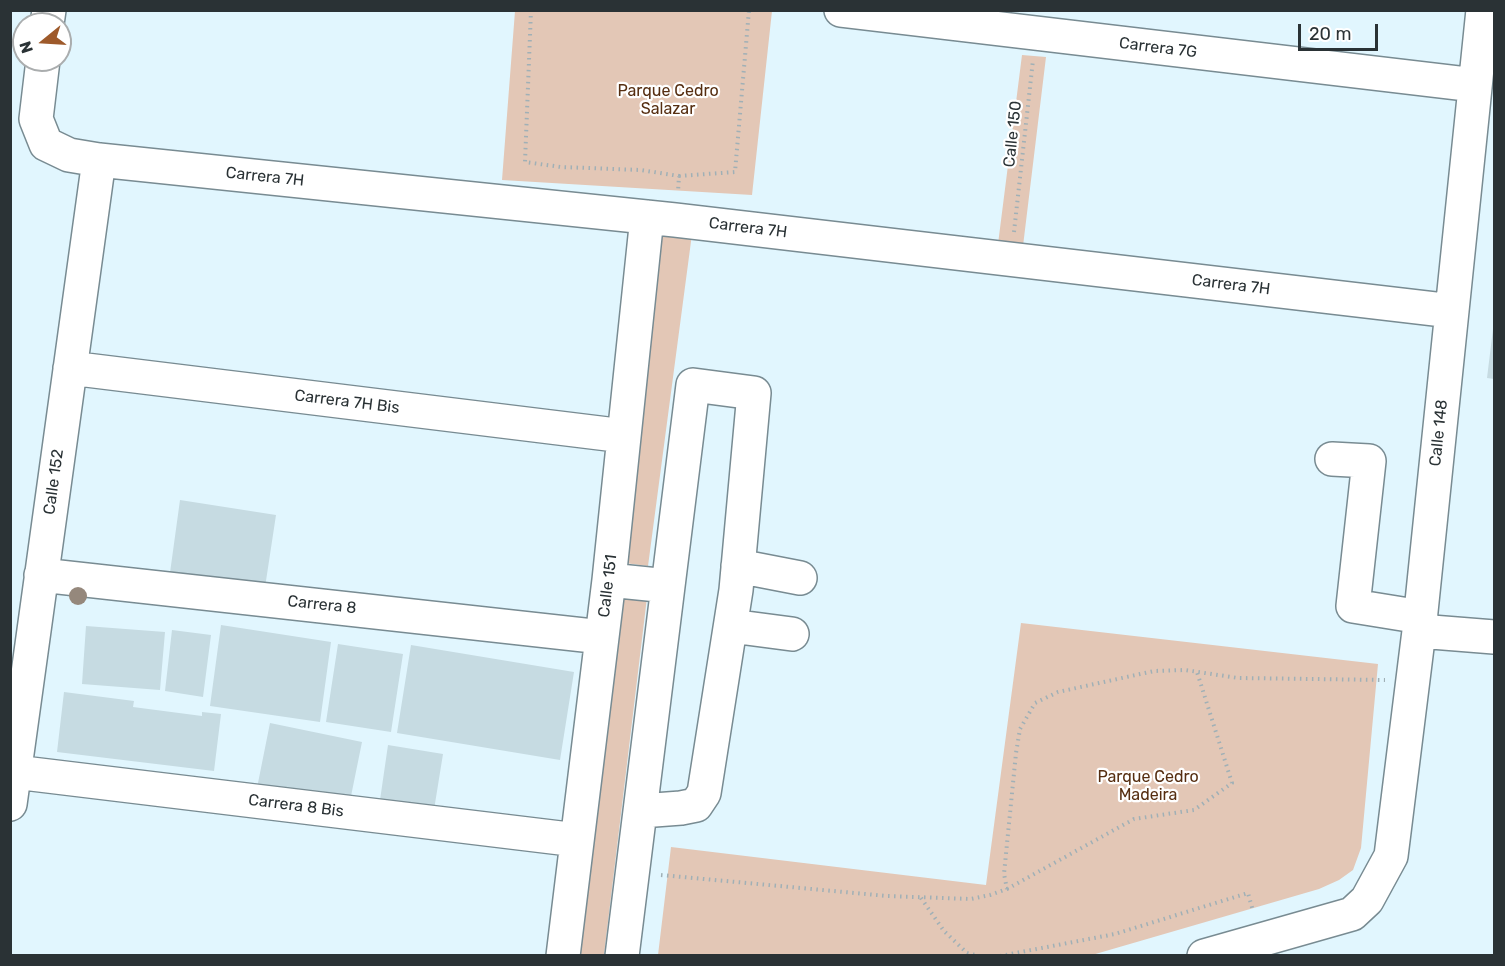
<!DOCTYPE html>
<html>
<head>
<meta charset="utf-8">
<style>
	body { margin:0 }
	#map { position:relative; width:1505px; height:966px; overflow:hidden; background:#e1f6fe; font-family:Rubik,sans-serif }
	canvas { display:block }
	.frame { position:absolute; inset:0; border:12px solid #2a3235; pointer-events:none }
	.north { position:absolute; left:12px; top:12px; width:60px; height:60px; box-sizing:border-box; background:#fff; border:2px solid #aaadae; border-radius:50%; rotate:252deg; font-size:16px; font-weight:700; line-height:24px; text-align:center; color:#2a3235 }
	.north::after { content:''; display:block; margin:auto; width:21px; height:27px; background:#9e5a2b; clip-path:polygon(50% 0,100% 100%,50% 72%,0 100%) }
	.scale { position:absolute; left:1298px; top:24px; width:80px; height:27px; box-sizing:border-box; border:3px solid #2a3235; border-top:0; padding-left:8px; font-size:18px; line-height:21px; white-space:nowrap; color:#2a3235; -webkit-text-stroke:4px #fff; paint-order:stroke }
</style>
</head>
<body>
<div id="map">
<canvas width="1505" height="966"></canvas>
<div class="frame"></div>
<div class="north">N</div>
<div class="scale">20 m</div>
</div>
<script>
const context = document.querySelector('canvas').getContext('2d');
context.lineJoin = 'round';
function paint(path, color) { context.fillStyle = color; context.fill(path, 'evenodd'); }
const poly = rows => new Path2D(rows.map(r => 'M' + r).join(''));
function stroke(path, color, width, dash) { context.strokeStyle = color; context.lineWidth = width; context.lineCap = dash ? 'butt' : 'round'; context.setLineDash(dash || []); context.stroke(path); }
function label(font, color, halo, rows, align = 'center') {
  context.font = font + ' Rubik,sans-serif'; context.lineWidth = 4.5; context.setLineDash([]); context.textBaseline = 'middle'; context.strokeStyle = halo; context.fillStyle = color; for (const [text, x, y, turn = 0] of rows) {
    context.save(); context.translate(x, y); context.rotate((+turn || 0) * Math.PI / 180); context.textAlign = isNaN(turn) ? turn : align; if (halo) context.strokeText(text, 0, 0); context.fillText(text, 0, 0); context.restore();
  }
}
paint(poly([
	[515,11,772,11,752,195,502,180],
	[1022,55,1046,57,1023,246,998,244],
	[692,234,648,566,617,562,658,236],
	[648,589,604,955,574,956,616,590],
	[1021,623,1378,664,1361,848,1353,870,1339,880,1319,889,1092,955,658,955,671,847,986,885]
]), '#e3c7b6');
paint(poly([
	[1493,329,1494,329,1494,379,1487,378],
	[180,500,276,515,264,594,169,580],
	[221,625,331,642,320,722,210,706],
	[86,626,165,632,160,690,82,684],
	[172,630,211,635,203,697,165,691],
	[338,644,403,654,391,732,326,722],
	[411,645,574,672,560,760,397,733],
	[64,692,134,701,133,707,202,716,202,712,221,714,214,771,57,752],
	[270,723,362,742,349,806,257,788],
	[388,745,443,754,433,816,379,807]
]), '#c6dbe2');
const minor = poly([
	[841,10,1475,85],
	[47,24,49,10],
	[43,60,36,119,46,144,69,155,99,160,675,220,1452,311],
	[70,368,624,436],
	[1332,459,1369,461,1353,606,1421,617],
	[738,566,800,578],
	[41,575,602,637],
	[609,580,668,586],
	[731,626,792,634],
	[1419,631,1494,637],
	[15,772,577,840],
	[10,804,99,160],
	[563,956,609,580,647,217],
	[622,956,693,385,754,393,736,590,704,793,696,805,681,808,641,811],
	[1204,956,1352,914,1367,900,1391,856,1419,631,1483,10]
]);
stroke(minor, '#788b92', 36);
stroke(poly([
	[531,10,525,162,561,167,641,170,679,176,678,192],
	[679,176,735,172,749,10],
	[1014,232,1033,60],
	[661,875,887,896,971,899,990,895,1007,889,1004,874,1016,753,1020,729,1035,703,1058,692,1154,671,1185,670,1238,678,1385,680],
	[1007,889,1134,819,1194,810,1232,783,1197,672],
	[921,898,944,931,967,953,979,956],
	[1000,956,1115,934,1248,893,1253,911]
]), '#a0b0b6', 4, [1.5, 4.5]);
stroke(minor, '#fff', 33);
context.fillStyle = '#95887c';
for (const [x, y] of [
	[78,596]
]) { context.beginPath(); context.arc(x, y, 9, 0, 2 * Math.PI); context.fill(); }
label('16px', '#2a3235', '#fff', [
	["Carrera 7G",1158,48,7],
	["Calle 150",1013,134,-84],
	["Carrera 7H",265,177,6],
	["Carrera 7H",748,228,7],
	["Carrera 7H",1231,285,7],
	["Carrera 7H Bis",347,402,7],
	["Calle 148",1439,433,-84],
	["Calle 152",54,482,-82],
	["Calle 151",608,586,-83],
	["Carrera 8",322,605,6],
	["Carrera 8 Bis",296,806,7]
]);
label('16px', '#562e11', '#fff', [
	["Parque Cedro",668,91],
	["Salazar",668,109],
	["Parque Cedro",1148,777],
	["Madeira",1148,795]
]);
</script>
</body>
</html>
